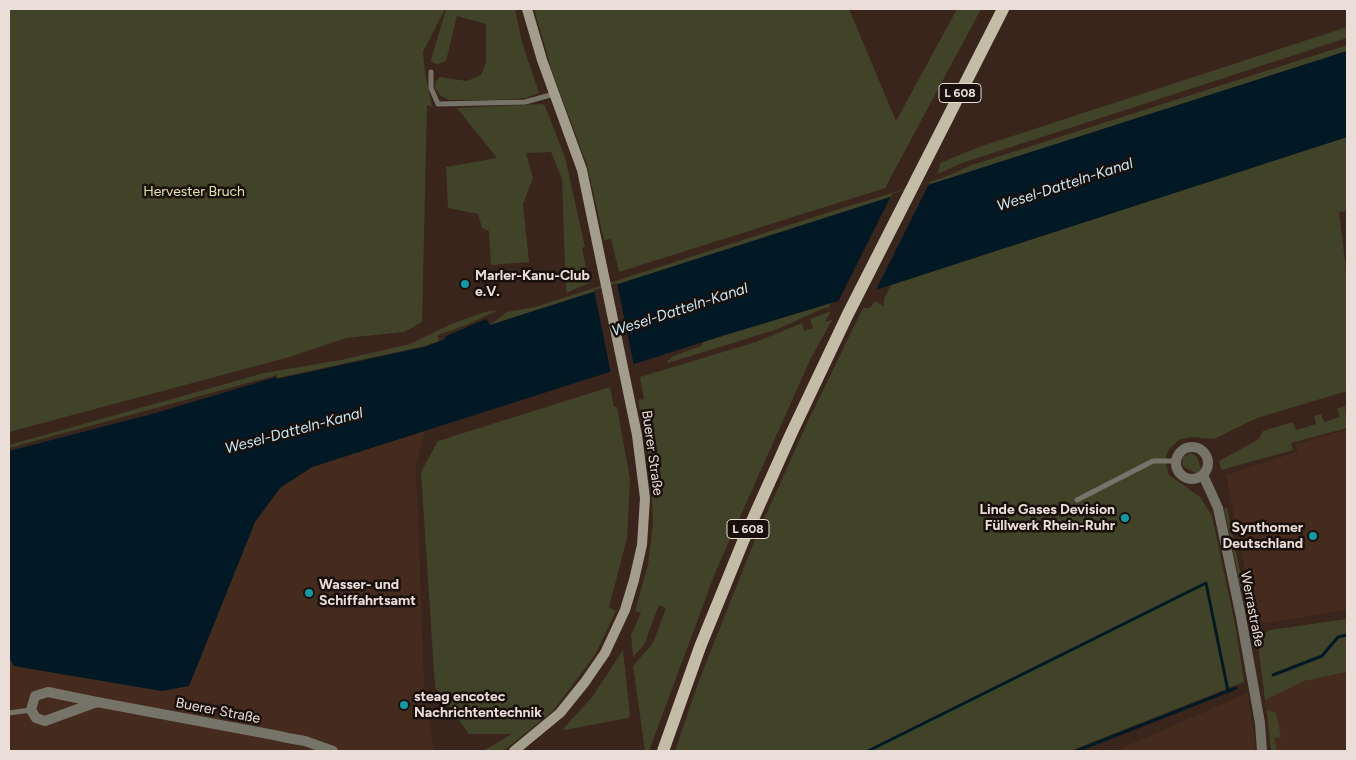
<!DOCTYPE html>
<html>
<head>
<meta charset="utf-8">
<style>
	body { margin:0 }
	#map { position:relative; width:1356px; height:760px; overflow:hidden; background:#39251b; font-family:Figtree,sans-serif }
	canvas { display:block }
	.frame { position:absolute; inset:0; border:10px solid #ebddd7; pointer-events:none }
</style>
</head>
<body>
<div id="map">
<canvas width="1356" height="760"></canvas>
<div class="frame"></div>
</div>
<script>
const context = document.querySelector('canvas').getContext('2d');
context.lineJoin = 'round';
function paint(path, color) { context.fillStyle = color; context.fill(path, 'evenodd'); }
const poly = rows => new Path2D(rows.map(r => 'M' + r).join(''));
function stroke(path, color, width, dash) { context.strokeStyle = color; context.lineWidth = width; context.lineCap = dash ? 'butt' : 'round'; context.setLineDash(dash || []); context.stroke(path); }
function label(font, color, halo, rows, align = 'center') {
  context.font = font + ' Figtree,sans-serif'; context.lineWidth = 5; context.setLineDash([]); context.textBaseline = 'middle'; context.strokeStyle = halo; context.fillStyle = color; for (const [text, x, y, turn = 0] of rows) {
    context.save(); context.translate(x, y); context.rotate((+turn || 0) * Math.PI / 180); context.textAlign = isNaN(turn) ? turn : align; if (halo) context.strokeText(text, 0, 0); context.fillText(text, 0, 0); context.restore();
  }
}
paint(poly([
	[425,430,416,465,424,681,434,751,9,751,9,657,14,666,162,691,189,686,255,522,280,488,312,467],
	[1347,430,1347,610,1269,623,1255,621,1226,475,1297,452,1296,444],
	[1347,672,1347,751,1271,751,1265,700,1304,681],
	[1248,693,1256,751,1115,751]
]), '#452b1e');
paint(poly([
	[9,9,445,9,423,52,425,73,432,107,427,105,422,322,404,332,346,338,286,358,9,432],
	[446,9,515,9,522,42,539,93,526,98,491,100,448,100,440,95,435,88,436,81,440,77,467,81,481,75,486,63,486,24,457,16,446,61,438,64,433,63,431,60],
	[534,9,849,9,896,121,957,9,981,9,885,188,619,272,611,239,604,240,587,165,552,71],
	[1347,27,1347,38,962,163,938,174,940,163,979,147],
	[1347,45,1347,51,490,325,507,312,535,307,842,208,942,178,972,165],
	[542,104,545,106,565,157,585,247,582,248,589,283,566,293,562,179,551,152,526,153,533,178,523,204,529,262,491,265,489,231,482,228,478,214,448,208,446,167,497,158,457,108],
	[1347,137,1347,211,1339,212,1347,277,1347,391,1257,418,1214,439,1192,437,1180,439,1169,449,1166,456,1166,464,1169,475,1200,497,1212,516,1236,629,1244,682,1070,751,675,751,698,683,756,537,808,421,863,308,870,308,875,301,884,306,884,299,891,285],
	[831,303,828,309,826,307,778,329,668,363,667,361,671,359,671,357,701,346,703,342],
	[498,310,469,324,438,335,439,341,425,346,277,378,277,375,9,448,9,445,264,373,341,360,410,344,449,325,485,312],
	[831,311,825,322,832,320,811,358,715,573,649,751,645,751,633,666,653,643,666,608,659,605,644,645,633,657,631,635,641,613,635,611,648,565,653,523,651,469,638,400,644,399,640,377,756,342,802,323,804,331,813,328,810,319],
	[610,387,614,407,617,407,630,479,627,538,609,607,616,611,595,655,553,711,503,751,483,751,512,734,469,734,435,687,421,472,438,441],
	[1345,406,1347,428,1291,443,1293,450,1221,470,1219,461,1259,439,1263,431,1293,422,1296,430,1316,424,1314,416,1321,414,1324,422,1340,417,1337,409],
	[1191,453,1197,457,1201,468,1197,474,1184,467,1182,463,1183,457],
	[1224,508,1227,508,1248,609,1245,609],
	[1347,619,1347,672,1304,681,1265,700,1257,637,1270,630],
	[623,650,630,715,628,718,565,730,563,729,593,696],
	[1267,710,1276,713,1281,737,1274,738,1277,751,1271,751]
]), '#414328');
paint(poly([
	[1347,51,1347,137,891,285,725,335,312,467,280,488,255,522,189,686,162,691,14,666,9,657,9,451,152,414,276,377,277,379,424,347,444,340,446,336,486,319,490,325]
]), '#001925');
paint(poly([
	[930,182,875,292,837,304,892,194],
	[617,283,634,366,611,374,594,290]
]), '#39251b');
stroke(poly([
	[1273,675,1322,656,1338,637,1347,635],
	[868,751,1206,583,1228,691],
	[1076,751,1236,688]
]), '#001925', 3);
stroke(poly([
	[431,72,431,88,438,104,525,102,554,94],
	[1077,500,1153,461,1176,461],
	[9,713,31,710]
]), '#767469', 5);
stroke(poly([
	'1176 463a16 16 0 1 1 32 0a16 16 0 1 1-32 0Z',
	[1203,475,1218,508,1241,617,1260,723,1262,751],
	[97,702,45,721,36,718,31,710,35,696,48,692,97,702,274,735,288,738,305,741,333,751]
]), '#767469', 10);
stroke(poly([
	[514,751,560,713,585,682,605,653,625,610,634,580,642,545,645,498,637,435,582,170,542,60,527,9]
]), '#a29d8d', 10);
stroke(poly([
	[663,751,700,647,744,539,791,434,848,314,1003,9]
]), '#c3bda8', 12);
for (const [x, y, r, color] of [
	[465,284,5,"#0f9aa8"],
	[1125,518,5,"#0f9aa8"],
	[1313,536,5,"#0f9aa8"],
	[309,593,5,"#0f9aa8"],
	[404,705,5,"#0f9aa8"]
]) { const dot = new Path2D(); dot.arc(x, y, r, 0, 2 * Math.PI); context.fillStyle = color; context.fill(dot); stroke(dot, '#19100c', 2); }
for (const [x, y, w] of [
	[960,93,42],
	[748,529,42]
]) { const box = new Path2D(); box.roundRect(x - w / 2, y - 9.5, w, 19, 4); context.fillStyle = '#19100c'; context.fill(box); stroke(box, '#ebddd7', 1); }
label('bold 12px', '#ebddd7', null, [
	["L 608",960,93],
	["L 608",748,529]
]);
label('14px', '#e0e4ad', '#19100c', [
	["Hervester Bruch",194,192]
]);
label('bold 14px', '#ebddd7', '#19100c', [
	["Marler-Kanu-Club",475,276],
	["e.V.",475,292],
	["Linde Gases Devision",1115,510,"right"],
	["Füllwerk Rhein-Ruhr",1115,526,"right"],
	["Synthomer",1303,528,"right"],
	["Deutschland",1303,544,"right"],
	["Wasser- und",319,585],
	["Schiffahrtsamt",319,601],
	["steag encotec",414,697],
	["Nachrichtentechnik",414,713]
], 'left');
label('14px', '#ebddd7', '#19100c', [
	["Buerer Straße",652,453,82],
	["Werrastraße",1252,609,79],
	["Buerer Straße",218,711,11]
]);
label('italic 15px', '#c5e8f8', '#19100c', [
	["Wesel-Datteln-Kanal",1065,185,-18],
	["Wesel-Datteln-Kanal",680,310,-18],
	["Wesel-Datteln-Kanal",294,431,-15]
]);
</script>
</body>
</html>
